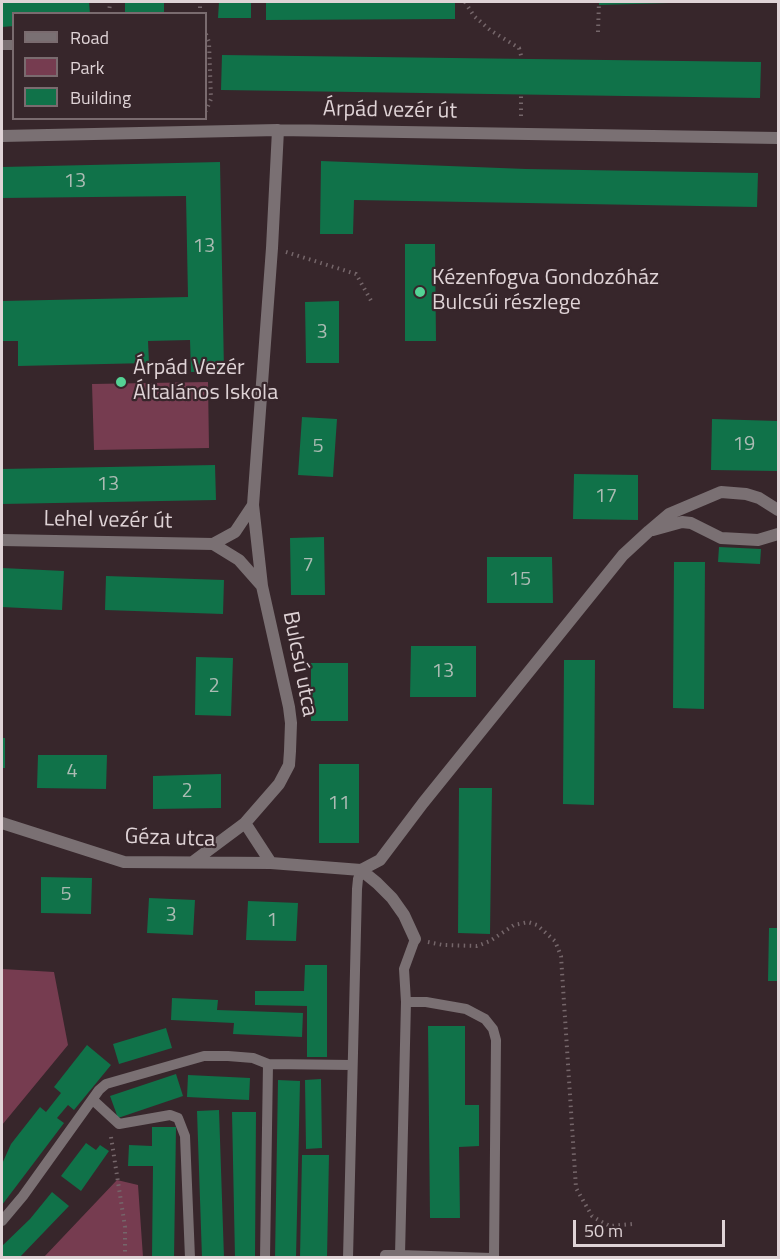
<!DOCTYPE html>
<html>
<head>
<meta charset="utf-8">
<style>
	body { margin:0 }
	#map { position:relative; width:780px; height:1259px; overflow:hidden; background:#37262b; font-family:"Titillium Web",sans-serif }
	canvas { display:block }
	.frame { position:absolute; inset:0; border:3px solid #dfd3d6; pointer-events:none }
	.legend { position:absolute; left:12px; top:12px; width:195px; height:108px; box-sizing:border-box; background:#37262b; border:2px solid #7a6b6f; margin:0; padding:8px 10px; list-style:none; font-size:18px; color:#dfd3d6 }
	.legend li { display:flex; align-items:center; gap:12px; height:30px }
	.legend b { width:30px; border:2px solid #7a6b6f }
	.scale { position:absolute; left:573px; top:1220px; width:152px; height:27px; box-sizing:border-box; border:3px solid #dfd3d6; border-top:0; padding-left:8px; font-size:18px; line-height:21px; white-space:nowrap; color:#dfd3d6; -webkit-text-stroke:4px #37262b; paint-order:stroke }
</style>
</head>
<body>
<div id="map">
<canvas width="780" height="1259"></canvas>
<div class="frame"></div>
<ul class="legend">
<li><b style="height:8px;background:#7a7073"></b>Road</li>
<li><b style="height:16px;background:#763c50"></b>Park</li>
<li><b style="height:16px;background:#107249"></b>Building</li>
</ul>
<div class="scale">50 m</div>
</div>
<script>
const context = document.querySelector('canvas').getContext('2d');
context.lineJoin = 'round';
function paint(path, color) { context.fillStyle = color; context.fill(path, 'evenodd'); }
const poly = rows => new Path2D(rows.map(r => 'M' + r).join(''));
function stroke(path, color, width, dash) { context.strokeStyle = color; context.lineWidth = width; context.lineCap = dash ? 'butt' : 'round'; context.setLineDash(dash || []); context.stroke(path); }
function label(font, color, halo, rows, align = 'center') {
  context.font = font + ' "Titillium Web",sans-serif'; context.lineWidth = 4.5; context.setLineDash([]); context.textBaseline = 'middle'; context.strokeStyle = halo; context.fillStyle = color; for (const [text, x, y, turn = 0] of rows) {
    context.save(); context.translate(x, y); context.rotate((+turn || 0) * Math.PI / 180); context.textAlign = isNaN(turn) ? turn : align; if (halo) context.strokeText(text, 0, 0); context.fillText(text, 0, 0); context.restore();
  }
}
paint(poly([
	[208,382,209,448,94,450,92,384],
	[2,969,54,972,68,1045,2,1125],
	[117,1180,138,1185,143,1257,44,1257]
]), '#763c50');
paint(poly([
	[2,2,89,2,90,14,14,14,14,26,2,27],
	[125,2,164,2,164,14,125,14],
	[219,2,251,2,251,18,218,18],
	[266,2,455,2,455,19,266,20],
	[599,2,669,2,669,3,599,5],
	[222,55,761,62,760,98,221,90],
	[321,161,526,169,758,173,757,207,354,200,353,234,320,234],
	[220,162,224,371,191,372,190,340,148,341,149,363,18,366,18,341,2,341,2,301,188,297,186,196,2,198,2,167],
	[405,244,435,244,436,341,405,341],
	[339,301,339,363,306,363,305,302],
	[302,417,337,419,333,477,298,475],
	[712,419,778,421,777,471,711,470],
	[215,465,216,500,2,504,2,469],
	[574,474,638,475,638,520,573,519],
	[324,537,325,595,291,595,290,538],
	[719,547,761,549,760,564,718,562],
	[487,557,552,557,553,603,487,603],
	[674,562,705,562,704,709,673,708],
	[2,568,64,571,62,610,2,607],
	[106,576,224,580,223,614,105,610],
	[411,646,476,646,476,697,410,697],
	[196,657,233,658,231,716,195,715],
	[564,660,595,660,594,805,563,804],
	[311,663,348,663,348,721,311,721],
	[2,738,5,738,5,768,2,768],
	[38,755,107,755,106,789,37,788],
	[319,764,359,764,359,843,319,843],
	[221,774,221,808,153,809,153,776],
	[459,788,492,788,490,934,458,933],
	[41,877,92,878,91,914,41,913],
	[149,898,195,900,193,935,147,933],
	[248,901,298,903,296,941,246,940],
	[769,928,778,928,778,981,768,981],
	[305,965,327,965,327,1057,307,1057,307,1006,255,1005,255,991,304,991],
	[172,998,218,1000,217,1010,303,1013,302,1037,233,1034,234,1023,171,1020],
	[428,1026,465,1026,465,1105,479,1105,479,1146,459,1147,460,1218,430,1218],
	[166,1028,172,1048,119,1064,113,1044],
	[87,1045,111,1065,74,1110,68,1105,57,1118,64,1123,2,1205,2,1164,11,1144,40,1107,46,1112,61,1093,54,1087],
	[176,1074,183,1096,118,1118,110,1096],
	[188,1075,250,1078,249,1100,187,1097],
	[321,1079,322,1148,306,1149,305,1080],
	[278,1080,300,1081,296,1258,275,1258],
	[219,1110,224,1258,202,1258,197,1111],
	[232,1112,256,1112,255,1258,235,1258],
	[152,1127,176,1127,174,1258,152,1258,153,1166,128,1166,129,1145,152,1146],
	[86,1143,96,1150,100,1145,109,1151,81,1191,61,1176],
	[302,1155,329,1155,327,1258,300,1258],
	[52,1192,69,1206,19,1258,2,1258,2,1246,30,1219]
]), '#107249');
stroke(poly([
	[465,2,474,16,490,30,519,48,522,59],
	[109,14,110,2],
	[200,14,200,2],
	[598,32,599,2],
	[206,34,209,42,211,99,206,111],
	[521,116,521,94],
	[286,252,356,274,373,304],
	[300,692,311,691],
	[428,942,443,945,477,946,490,941,514,925,528,922,537,925,555,941,561,956,576,1188,592,1216,600,1221,610,1226,632,1224],
	[111,1137,125,1227,125,1258]
]), '#75666a', 4, [1.5, 4.5]);
stroke(poly([
	[2,45,14,45],
	[415,939,404,969,406,1002,400,1255,491,1258],
	[406,1002,426,1002,466,1009,485,1019,493,1029,496,1040,494,1258],
	[93,1100,119,1124,170,1115,178,1118,185,1136,190,1258],
	[2,1221,23,1196,99,1090,106,1084,204,1056,228,1056,253,1058,268,1064,352,1065],
	[265,1258,268,1064],
	[348,1258,357,889,358,879,361,870],
	[385,1258,385,1255,400,1255]
]), '#7a7073', 10);
stroke(poly([
	[278,130,272,248,253,505,262,586,289,707,291,723,290,751,289,765,279,784,245,823,271,863,361,870,380,860,423,803,623,555,649,531,669,514,721,492,746,494,759,498,778,510],
	[2,136,278,130,778,138],
	[653,530,682,522,691,523,721,538,758,540,778,534],
	[2,540,213,544,235,532,253,505],
	[213,544,239,560,262,586],
	[2,823,124,862,271,863],
	[194,861,245,823],
	[361,870,377,883,392,898,404,915,415,939]
]), '#7a7073', 12);
for (const [x, y, r, color] of [
	[420,292,6,"#54d395"],
	[121,382,6,"#54d395"]
]) { const dot = new Path2D(); dot.arc(x, y, r, 0, 2 * Math.PI); context.fillStyle = color; context.fill(dot); stroke(dot, '#37262b', 2); }
label('20px', '#abbbb3', null, [
	["13",75,182],
	["13",204,247],
	["3",322,333],
	["19",744,445],
	["5",318,447],
	["13",108,485],
	["17",606,497],
	["7",308,566],
	["15",520,580],
	["13",443,672],
	["2",214,687],
	["4",72,772],
	["2",187,792],
	["11",339,804],
	["5",66,895],
	["3",171,916],
	["1",272,921]
]);
label('22px', '#dfd3d6', '#37262b', [
	["Árpád vezér út",390,111,1],
	["Lehel vezér út",108,521,1],
	["Bulcsú utca",299,664,79],
	["Géza utca",170,839,2]
]);
label('22px', '#dfd3d6', '#37262b', [
	["Kézenfogva Gondozóház",432,279],
	["Bulcsúi részlege",432,304],
	["Árpád Vezér",133,369],
	["Általános Iskola",133,394]
], 'left');
</script>
</body>
</html>
